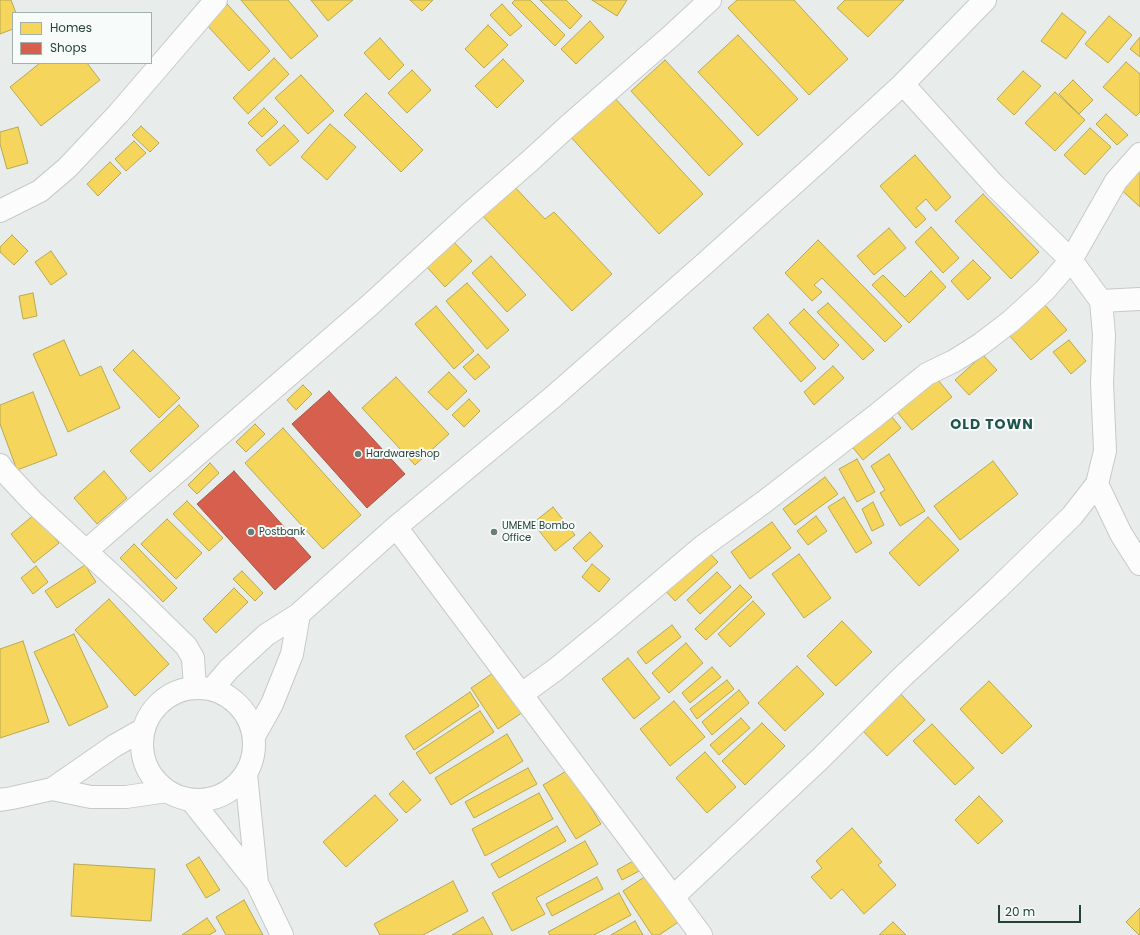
<!DOCTYPE html>
<html>
<head>
<meta charset="utf-8">
<style>
	body { margin:0 }
	#map { position:relative; width:1140px; height:935px; overflow:hidden; background:#e8edeb; font-family:Poppins,sans-serif }
	canvas { display:block }
	.legend { position:absolute; left:12px; top:12px; width:140px; height:52px; box-sizing:border-box; background:#f7fbf9; border:1px solid #a3b1ad; margin:0; padding:5px 7px; list-style:none; font-size:12px; color:#24423a }
	.legend li { display:flex; align-items:center; gap:8px; height:20px }
	.legend b { width:20px; border:1px solid #a3b1ad }
	.scale { position:absolute; left:998px; top:905px; width:83px; height:18px; box-sizing:border-box; border:2px solid #24423a; border-top:0; padding-left:5px; font-size:12px; line-height:14px; white-space:nowrap; color:#24423a; -webkit-text-stroke:3px #f7fbf9; paint-order:stroke }
</style>
</head>
<body>
<div id="map">
<canvas width="1140" height="935"></canvas>
<ul class="legend">
<li><b style="height:11px;background:#f6d55c"></b>Homes</li>
<li><b style="height:11px;background:#d6604d"></b>Shops</li>
</ul>
<div class="scale">20 m</div>
</div>
<script>
const context = document.querySelector('canvas').getContext('2d');
context.lineJoin = 'round';
function paint(path, color) { context.fillStyle = color; context.fill(path, 'evenodd'); }
const poly = rows => new Path2D(rows.map(r => 'M' + r).join(''));
function stroke(path, color, width, dash) { context.strokeStyle = color; context.lineWidth = width; context.lineCap = dash ? 'butt' : 'round'; context.setLineDash(dash || []); context.stroke(path); }
function label(font, color, halo, rows, align = 'center') {
  context.font = font + ' Poppins,sans-serif'; context.lineWidth = 4; context.setLineDash([]); context.textBaseline = 'middle'; context.strokeStyle = halo; context.fillStyle = color; for (const [text, x, y, turn = 0] of rows) {
    context.save(); context.translate(x, y); context.rotate((+turn || 0) * Math.PI / 180); context.textAlign = isNaN(turn) ? turn : align; if (halo) context.strokeText(text, 0, 0); context.fillText(text, 0, 0); context.restore();
  }
}
const homes = poly([
	[0,0,11,0,16,13,13,13,13,29,0,34,0,0],
	[241,0,288,0,318,36,291,59,241,0],
	[311,0,353,0,328,21,311,0],
	[410,0,433,0,422,11,410,0],
	[515,0,530,0,565,35,555,46,512,3,515,0],
	[540,0,566,0,582,16,570,29,540,0],
	[592,0,627,0,617,16,592,0],
	[737,0,794,0,848,59,809,95,728,8,737,0],
	[845,0,904,0,868,37,837,8,845,0],
	[227,4,270,51,249,71,205,23,227,4],
	[502,4,522,26,510,36,490,15,502,4],
	[1062,13,1086,32,1066,59,1041,41,1062,13],
	[1109,16,1132,35,1108,63,1085,44,1109,16],
	[590,21,604,37,576,64,561,49,590,21],
	[488,25,508,45,484,68,465,49,488,25],
	[738,35,798,99,758,136,698,72,738,35],
	[1140,37,1140,57,1130,49,1140,37],
	[380,38,404,65,389,80,364,53,380,38],
	[274,58,289,74,248,114,233,98,274,58],
	[503,59,524,81,497,108,475,86,503,59],
	[665,60,743,144,709,176,631,91,665,60],
	[1126,62,1140,74,1140,112,1136,116,1103,87,1126,62],
	[40,63,87,63,100,80,41,126,10,87,40,63],
	[412,70,431,90,407,113,388,93,412,70],
	[1023,71,1041,86,1014,115,997,99,1023,71],
	[301,75,334,111,308,134,275,98,301,75],
	[1073,80,1093,100,1079,114,1059,94,1073,80],
	[1055,92,1085,120,1055,151,1025,123,1055,92],
	[366,93,423,150,401,172,344,115,366,93],
	[612,95,703,194,659,234,569,135,612,95],
	[264,108,278,122,262,137,248,123,264,108],
	[1106,114,1128,135,1117,145,1096,124,1106,114],
	[330,124,356,147,327,180,301,157,330,124],
	[284,125,299,141,270,166,256,150,284,125],
	[141,126,159,143,150,152,132,135,141,126],
	[18,127,28,163,7,169,0,144,0,132,18,127],
	[1090,128,1111,147,1085,175,1064,155,1090,128],
	[134,141,146,153,126,171,115,159,134,141],
	[915,155,951,197,936,211,926,199,916,208,926,219,916,228,880,186,915,155],
	[1140,160,1140,207,1116,185,1140,160],
	[110,162,121,173,98,196,87,184,110,162],
	[511,183,545,219,554,212,612,274,572,311,479,212,511,183],
	[983,194,1039,252,1011,279,955,221,983,194],
	[931,227,959,258,943,273,915,242,931,227],
	[889,228,906,248,874,275,857,256,889,228],
	[12,235,28,251,14,265,0,252,0,247,12,235],
	[452,240,472,261,445,287,425,265,452,240],
	[818,240,902,326,885,342,822,278,814,285,822,292,812,301,785,273,818,240],
	[51,251,67,274,51,285,35,262,51,251],
	[491,256,526,295,507,312,472,273,491,256],
	[973,260,991,278,968,300,951,281,973,260],
	[931,271,946,287,909,323,872,285,883,275,905,297,931,271],
	[467,283,509,330,487,349,446,301,467,283],
	[33,293,37,316,23,319,19,296,33,293],
	[828,303,874,350,863,360,817,312,828,303],
	[1045,305,1067,330,1031,360,1009,335,1045,305],
	[436,306,474,351,454,369,415,324,436,306],
	[804,309,839,345,824,360,789,323,804,309],
	[768,314,816,368,801,382,753,328,768,314],
	[64,340,80,376,101,366,120,408,68,432,33,354,64,340],
	[1069,340,1086,361,1071,374,1053,352,1069,340],
	[133,350,180,398,159,418,113,370,133,350],
	[478,354,490,367,475,380,463,367,478,354],
	[983,355,997,370,969,395,955,380,983,355],
	[833,366,844,378,814,405,804,392,833,366],
	[449,372,467,391,447,410,428,392,449,372],
	[933,374,952,397,912,430,893,407,933,374],
	[396,377,449,434,415,465,362,408,396,377],
	[303,385,312,394,296,410,287,400,303,385],
	[33,392,57,455,17,470,0,424,0,405,33,392],
	[469,399,480,411,464,427,452,415,469,399],
	[179,405,199,426,150,472,130,451,179,405],
	[887,411,901,428,863,460,849,443,887,411],
	[255,424,265,434,246,452,236,442,255,424],
	[283,428,361,515,323,549,245,463,283,428],
	[889,454,925,511,900,526,880,493,885,490,871,466,889,454],
	[857,459,875,492,857,502,839,469,857,459],
	[993,461,1018,494,960,540,934,506,993,461],
	[210,463,219,473,197,494,188,485,210,463],
	[104,471,127,498,97,524,74,498,104,471],
	[825,477,838,494,795,525,783,509,825,477],
	[844,497,872,543,856,553,828,507,844,497],
	[187,501,223,538,209,551,173,514,187,501],
	[873,502,884,525,872,531,862,509,873,502],
	[553,507,575,535,555,551,533,523,553,507],
	[35,514,59,543,34,563,11,534,35,514],
	[816,516,827,531,808,545,797,531,816,516],
	[928,517,959,550,919,586,889,553,928,517],
	[167,519,202,553,176,579,141,544,167,519],
	[772,522,791,548,750,579,731,552,772,522],
	[590,532,603,546,586,562,573,548,590,532],
	[134,544,177,588,163,602,120,558,134,544],
	[704,547,718,562,675,601,661,586,704,547],
	[799,554,831,598,804,618,772,574,799,554],
	[592,564,610,579,599,592,582,577,592,564],
	[85,565,96,582,57,608,45,591,85,565],
	[36,566,48,582,33,594,21,578,36,566],
	[242,571,263,593,255,601,233,579,242,571],
	[717,572,731,587,700,614,687,600,717,572],
	[740,585,752,597,706,640,695,629,740,585],
	[234,588,248,602,216,633,203,619,234,588],
	[109,599,169,664,135,696,75,630,109,599],
	[753,601,765,614,730,647,718,634,753,601],
	[842,621,872,652,836,686,807,656,842,621],
	[672,625,681,637,646,664,637,652,672,625],
	[74,634,108,707,69,726,34,652,74,634],
	[23,641,49,722,0,738,0,649,23,641],
	[686,643,703,663,669,693,652,673,686,643],
	[628,658,660,698,634,719,602,679,628,658],
	[797,666,824,694,785,731,758,703,797,666],
	[712,667,721,677,690,703,682,693,712,667],
	[499,669,526,710,498,729,471,688,499,669],
	[727,680,734,689,697,719,690,709,727,680],
	[989,681,1032,726,1002,754,960,709,989,681],
	[739,690,749,703,712,735,702,722,739,690],
	[470,692,479,706,414,750,405,736,470,692],
	[899,692,925,720,887,756,861,729,899,692],
	[674,701,705,737,670,766,640,729,674,701],
	[480,711,494,732,430,774,416,753,480,711],
	[741,718,750,728,719,755,710,745,741,718],
	[762,723,785,746,745,785,722,761,762,723],
	[932,724,974,768,955,785,913,741,932,724],
	[507,734,523,761,451,805,435,778,507,734],
	[705,752,736,787,707,813,676,778,705,752],
	[528,768,537,784,474,818,465,802,528,768],
	[568,770,601,824,576,839,543,785,568,770],
	[403,781,421,800,406,813,389,794,403,781],
	[539,793,553,819,485,856,472,829,539,793],
	[375,795,398,820,346,867,323,842,375,795],
	[979,796,1003,821,978,844,955,820,979,796],
	[557,826,566,841,499,878,491,864,557,826],
	[852,828,882,862,878,865,896,885,864,914,842,889,831,899,811,877,822,868,816,861,852,828],
	[585,841,598,864,536,898,545,914,512,931,492,893,585,841],
	[199,857,220,890,206,898,186,865,199,857],
	[637,859,643,869,622,880,617,870,637,859],
	[74,864,155,869,151,921,71,916,74,864],
	[649,874,680,921,659,935,652,935,623,891,649,874],
	[597,877,603,889,552,916,546,904,597,877],
	[453,881,468,911,423,935,380,935,374,924,453,881],
	[619,893,631,915,594,935,550,935,548,932,619,893],
	[244,900,263,935,226,935,216,917,244,900],
	[1140,908,1140,935,1139,935,1126,922,1140,908],
	[483,917,493,935,452,935,483,917],
	[207,918,216,931,209,935,182,935,207,918],
	[635,921,643,935,611,935,635,921],
	[893,922,906,935,879,935,893,922]
]);
paint(homes, '#f6d55c');
stroke(homes, '#b7a952', 1);
const shops = poly([
	[329,391,405,474,367,508,292,424,329,391],
	[234,471,311,557,275,590,197,504,234,471]
]);
paint(shops, '#d6604d');
stroke(shops, '#a15747', 1);
const minor = poly([
	[0,211,40,191,67,168,118,114,216,0],
	[1101,301,1140,299],
	[0,465,4,471,32,501,86,551,371,304,468,215,531,160,568,126,671,36,710,0],
	[1097,484,1121,534,1140,564],
	[396,527,673,897,701,935],
	[86,551,136,597,186,646,193,658,195,688],
	'142 744a56 56 0 1 1 112 0a56 56 0 1 1-112 0Z',
	[212,689,229,669,266,635,299,614,396,527,553,397,702,266,818,162,903,84,985,0],
	[522,694,555,670,610,625,702,547,764,502,874,417,927,374,954,361,981,344,1011,321,1045,290,1071,260,1116,181,1140,154],
	[254,736,272,704,292,654,299,614],
	[246,774,257,883],
	[52,789,91,797,126,797,167,791],
	[0,800,12,798,52,789,114,746,144,729],
	[191,800,257,883,282,935],
	[673,897,821,758,901,678,997,589,1072,516,1097,484,1105,451,1102,383,1104,335,1101,301,1071,260,995,186,903,84]
]);
stroke(minor, '#c5cac8', 24);
stroke(minor, '#fcfcfc', 22);
for (const [x, y, r, color] of [
	[358,454,4,"#697e78"],
	[251,532,4,"#697e78"],
	[494,532,4,"#697e78"]
]) { const dot = new Path2D(); dot.arc(x, y, r, 0, 2 * Math.PI); context.fillStyle = color; context.fill(dot); stroke(dot, '#f7fbf9', 1.5); }
label('10px', '#24423a', '#f7fbf9', [
	["Hardwareshop",366,454],
	["UMEME Bombo",502,526],
	["Office",502,538],
	["Postbank",259,532]
], 'left');
context.letterSpacing = '1px';
label('bold 14px', '#1f5548', '#f7fbf9', [
	["OLD TOWN",992,425]
]);
context.letterSpacing = '0px';
</script>
</body>
</html>
